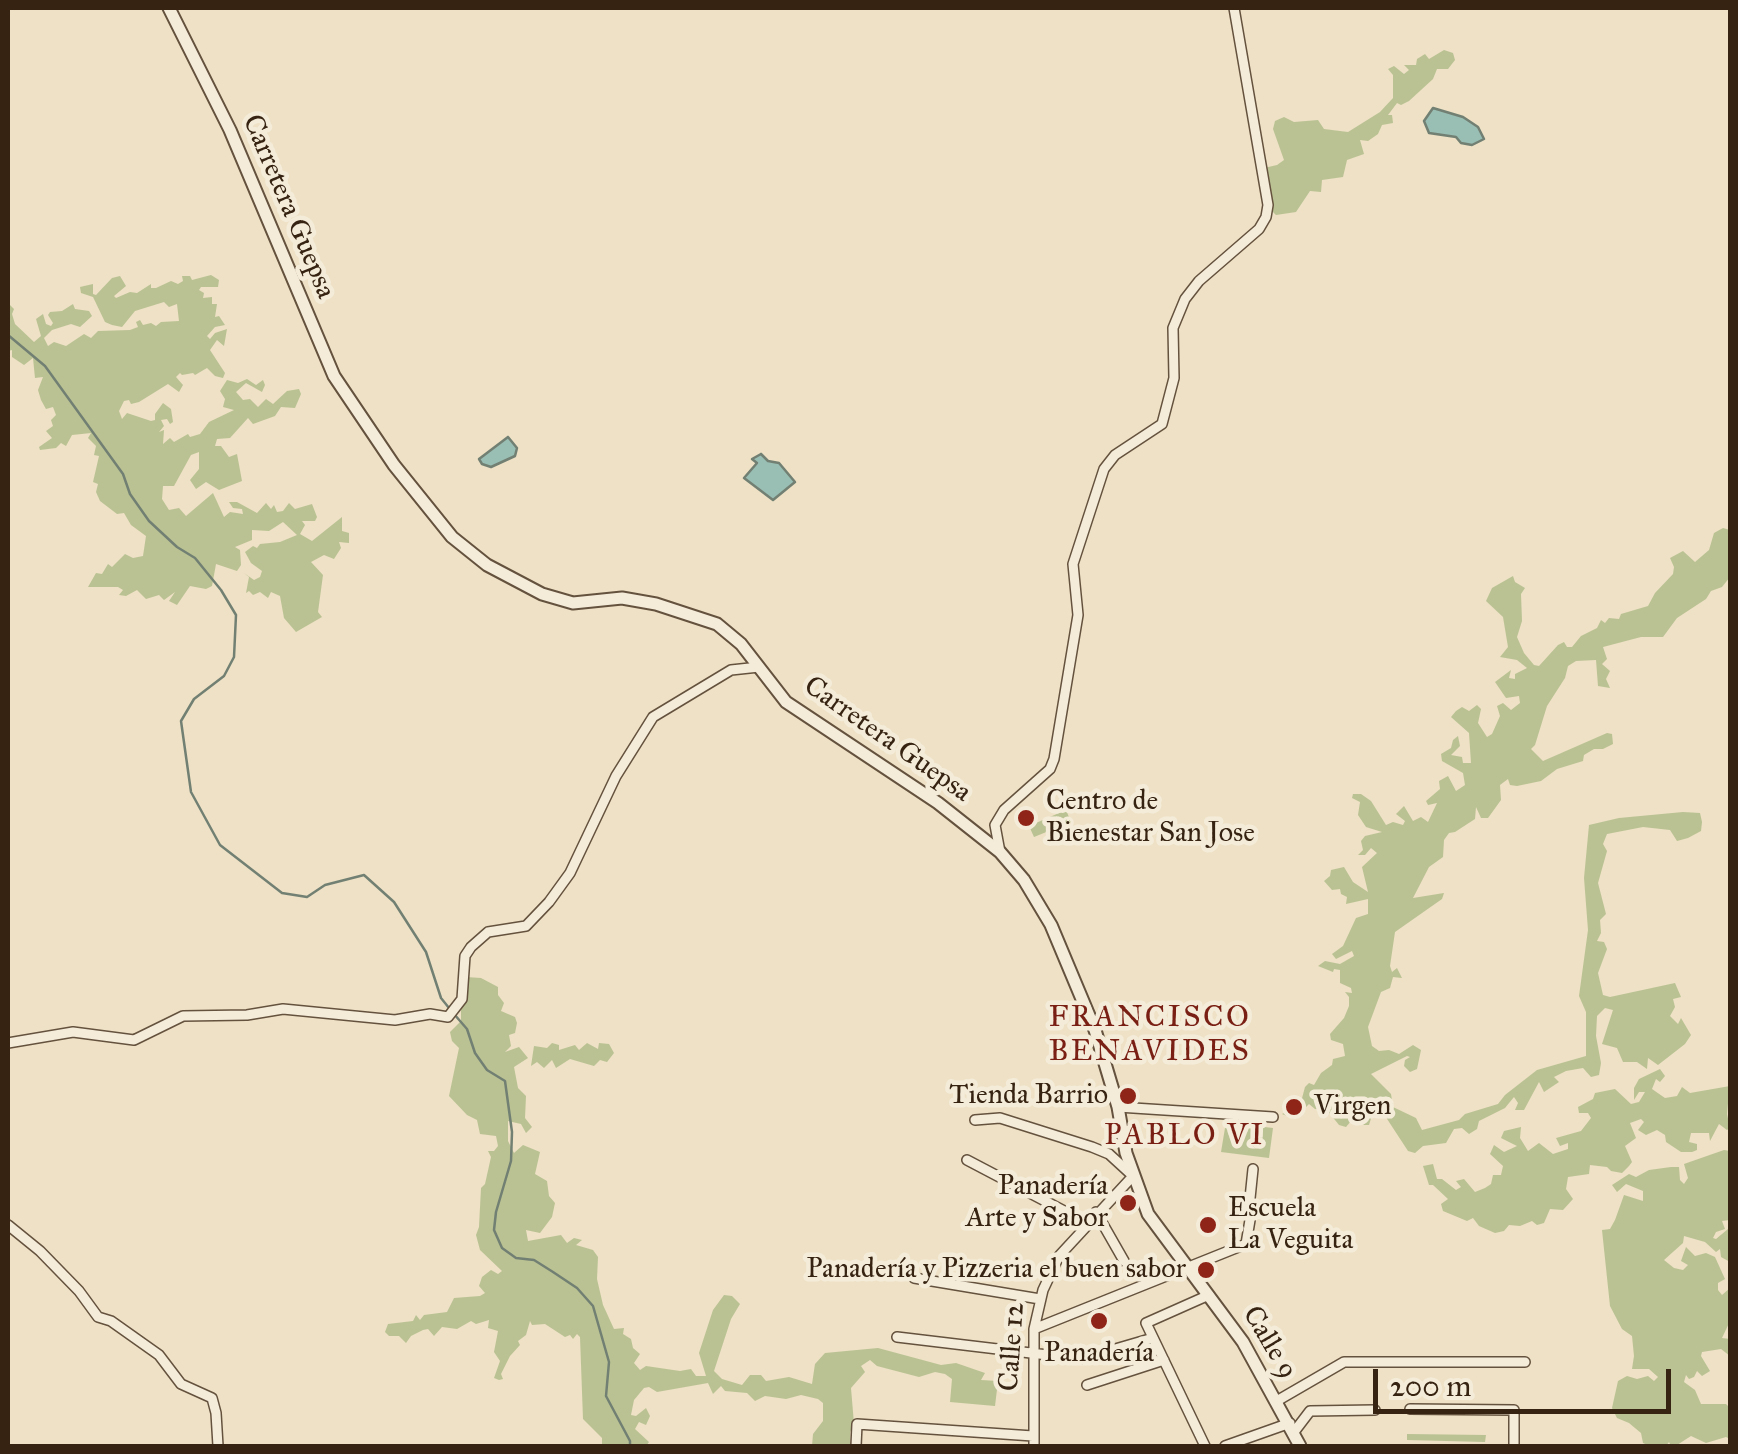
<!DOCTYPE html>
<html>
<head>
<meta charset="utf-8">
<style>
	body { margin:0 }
	#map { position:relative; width:1738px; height:1454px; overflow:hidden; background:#eee1c5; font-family:"IM FELL Great Primer",serif }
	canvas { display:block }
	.frame { position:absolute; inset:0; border:10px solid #372311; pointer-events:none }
	.scale { position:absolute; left:1373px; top:1369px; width:298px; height:45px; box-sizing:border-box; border:5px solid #372311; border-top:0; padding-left:12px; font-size:30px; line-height:35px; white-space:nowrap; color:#372311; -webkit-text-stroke:8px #f4ecd9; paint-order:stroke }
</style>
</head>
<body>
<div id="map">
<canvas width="1738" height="1454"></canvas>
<div class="frame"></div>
<div class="scale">200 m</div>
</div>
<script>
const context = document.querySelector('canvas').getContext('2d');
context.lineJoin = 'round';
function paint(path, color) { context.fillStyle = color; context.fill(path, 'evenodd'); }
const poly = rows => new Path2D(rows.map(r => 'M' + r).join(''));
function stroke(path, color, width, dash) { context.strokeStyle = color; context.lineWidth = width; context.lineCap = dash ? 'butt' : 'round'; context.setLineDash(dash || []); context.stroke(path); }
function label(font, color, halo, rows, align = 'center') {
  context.font = font + ' "IM FELL Great Primer",serif'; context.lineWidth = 9; context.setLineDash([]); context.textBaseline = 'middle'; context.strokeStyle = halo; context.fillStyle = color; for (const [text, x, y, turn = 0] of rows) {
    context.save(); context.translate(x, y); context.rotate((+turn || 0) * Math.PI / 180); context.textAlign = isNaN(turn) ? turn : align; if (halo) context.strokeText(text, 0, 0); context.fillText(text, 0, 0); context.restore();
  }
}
paint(poly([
	[1444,50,1453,53,1455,60,1448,69,1437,69,1433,79,1409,101,1401,105,1397,103,1388,115,1392,115,1393,123,1382,125,1378,134,1368,141,1360,140,1364,154,1347,160,1343,177,1322,180,1321,192,1310,191,1296,212,1276,215,1270,209,1264,168,1277,165,1284,160,1273,129,1275,121,1284,117,1294,122,1318,120,1324,129,1348,132,1380,112,1393,98,1393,75,1388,69,1394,66,1404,74,1409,70,1404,65,1416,65,1417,59,1425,54,1429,59],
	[211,275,219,280,218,287,201,287,199,290,204,293,203,298,212,297,212,304,217,304,215,317,219,316,225,325,215,327,207,336,210,339,215,333,227,329,224,346,217,340,210,350,225,373,223,378,215,376,207,368,195,375,193,373,182,375,180,373,176,377,183,385,179,392,168,384,139,402,131,404,129,400,124,401,119,411,122,419,127,413,151,421,155,420,155,414,163,403,171,409,173,422,170,424,167,419,161,420,164,426,159,432,164,430,163,444,170,438,174,442,188,434,190,437,200,434,209,422,234,410,223,407,225,399,220,391,227,380,238,383,247,379,256,385,263,380,265,385,262,392,246,383,236,392,243,400,250,399,258,407,266,399,273,404,287,391,299,389,301,394,295,408,281,407,275,416,253,424,248,418,230,438,217,439,215,446,221,446,229,457,237,454,242,481,219,490,206,482,196,489,190,480,199,469,199,452,191,455,174,486,163,486,162,499,169,510,179,508,186,516,213,493,224,517,230,512,243,514,242,509,233,508,229,502,237,502,257,513,266,503,271,509,274,505,277,512,283,511,289,503,295,509,312,504,317,517,315,521,302,521,305,525,300,534,312,541,342,517,342,531,349,533,349,543,339,542,341,548,334,559,324,555,311,562,323,575,318,612,322,617,296,632,284,618,280,596,271,592,268,598,260,592,253,595,249,591,246,593,249,577,244,573,254,580,260,577,262,571,251,563,245,552,253,546,257,548,260,544,280,542,297,535,283,522,269,531,252,530,252,540,235,547,240,550,241,565,237,571,216,564,212,586,206,589,190,586,177,605,169,601,175,592,164,600,159,595,146,599,137,590,126,596,119,595,123,590,118,587,88,587,96,573,102,574,108,564,112,567,125,554,133,558,143,556,146,536,131,525,124,513,117,514,100,501,96,492,98,484,93,482,99,456,94,455,96,446,88,438,91,433,72,435,66,446,61,443,56,448,40,450,39,447,52,438,46,431,53,426,51,420,56,415,53,407,46,409,41,400,38,390,43,377,35,378,33,358,24,365,12,357,12,350,8,351,8,303,14,309,12,314,15,324,34,342,41,336,36,319,43,314,46,324,51,326,53,323,48,315,50,312,62,311,73,304,75,309,89,311,92,316,80,327,71,324,52,330,44,338,48,346,54,342,66,346,84,334,91,338,98,331,130,330,138,327,136,322,140,320,143,325,151,323,156,326,161,322,179,321,177,304,169,307,164,302,135,311,122,327,112,325,105,322,93,297,81,293,80,287,93,284,93,294,96,295,112,278,120,276,126,286,114,296,116,298,130,292,137,293,151,284,151,288,156,288,171,281,178,284,183,281,182,276,190,276,192,280],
	[1723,528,1730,530,1730,577,1722,587,1711,591,1706,599,1677,618,1663,637,1641,637,1603,647,1607,659,1602,664,1610,671,1606,679,1610,688,1598,686,1596,660,1576,661,1568,666,1565,678,1547,706,1535,745,1531,749,1543,761,1607,733,1612,734,1613,744,1603,749,1594,749,1584,755,1583,761,1557,769,1541,781,1517,786,1510,785,1508,779,1500,785,1501,800,1488,818,1481,818,1476,807,1475,819,1455,832,1449,833,1444,840,1443,857,1429,867,1413,898,1444,893,1442,899,1395,932,1390,966,1392,972,1397,968,1402,978,1393,977,1390,988,1381,992,1368,1027,1372,1046,1379,1051,1389,1050,1399,1054,1413,1045,1421,1050,1417,1069,1410,1072,1404,1066,1405,1060,1410,1057,1407,1056,1371,1074,1391,1094,1393,1107,1416,1118,1422,1130,1459,1120,1465,1114,1498,1104,1505,1095,1537,1070,1586,1056,1586,1012,1579,996,1588,930,1584,878,1589,825,1619,818,1683,812,1700,813,1702,822,1701,831,1688,838,1677,841,1670,830,1643,827,1607,834,1603,844,1607,851,1598,883,1606,914,1600,920,1601,933,1597,941,1604,942,1607,949,1598,973,1603,995,1610,997,1675,983,1681,997,1673,999,1675,1007,1670,1016,1678,1024,1681,1018,1691,1035,1685,1044,1658,1065,1648,1058,1647,1069,1637,1062,1623,1062,1617,1048,1602,1044,1613,1010,1605,1008,1597,1016,1596,1036,1601,1063,1599,1075,1591,1077,1583,1068,1566,1071,1554,1077,1559,1082,1544,1092,1539,1082,1524,1110,1515,1110,1518,1103,1514,1097,1505,1108,1479,1121,1477,1129,1469,1134,1462,1128,1454,1129,1446,1143,1423,1146,1415,1153,1408,1151,1376,1102,1369,1125,1364,1125,1356,1115,1346,1127,1339,1125,1327,1110,1315,1109,1309,1104,1294,1119,1282,1114,1291,1110,1295,1103,1301,1102,1305,1087,1309,1083,1314,1085,1321,1073,1332,1065,1333,1059,1345,1056,1343,1044,1331,1040,1330,1034,1344,1018,1349,1006,1349,997,1345,992,1352,993,1351,988,1340,983,1340,970,1334,969,1333,972,1318,966,1325,961,1340,964,1354,956,1352,951,1336,959,1332,954,1343,946,1356,918,1368,914,1368,899,1346,904,1347,897,1341,894,1340,889,1332,890,1324,881,1330,876,1331,870,1344,867,1353,882,1368,892,1362,867,1377,853,1371,848,1365,855,1358,855,1363,850,1361,841,1365,836,1382,832,1366,827,1358,815,1360,802,1352,798,1353,794,1361,794,1371,801,1386,825,1393,822,1403,825,1405,821,1396,814,1404,806,1413,821,1421,817,1428,822,1437,803,1428,805,1426,801,1440,789,1439,781,1448,776,1456,791,1465,785,1463,773,1442,761,1441,754,1451,748,1453,740,1458,736,1460,746,1451,755,1462,757,1463,763,1471,763,1469,733,1451,717,1456,711,1462,707,1469,711,1477,705,1481,709,1478,723,1487,737,1492,734,1500,716,1497,706,1503,703,1511,710,1520,703,1519,696,1506,698,1495,682,1511,670,1509,678,1515,679,1515,674,1527,668,1517,660,1500,657,1508,647,1503,617,1486,601,1492,588,1513,576,1515,582,1525,588,1521,594,1522,621,1517,637,1524,653,1534,665,1539,666,1558,645,1564,642,1567,647,1572,647,1581,636,1597,628,1601,620,1605,623,1609,618,1619,619,1621,614,1648,606,1655,593,1673,574,1674,567,1670,558,1683,551,1695,562,1709,550,1714,533],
	[1066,810,1071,822,1034,837,1029,826],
	[466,977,481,978,498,987,498,995,504,1003,501,1011,515,1017,517,1023,515,1033,509,1035,511,1046,505,1052,519,1047,528,1058,514,1067,518,1088,526,1096,525,1118,532,1127,526,1133,521,1124,508,1121,508,1141,514,1153,523,1145,540,1152,535,1174,547,1181,549,1196,555,1203,552,1217,540,1233,526,1230,528,1241,561,1235,567,1243,574,1238,582,1240,576,1245,593,1250,598,1257,597,1279,603,1305,614,1329,624,1328,623,1334,631,1339,633,1348,640,1354,634,1363,640,1370,646,1366,680,1371,691,1369,696,1376,706,1376,699,1353,713,1310,724,1295,732,1296,740,1304,731,1319,714,1371,722,1379,742,1385,750,1375,761,1375,766,1381,789,1377,812,1384,815,1364,825,1353,878,1348,941,1365,956,1363,985,1373,981,1380,998,1381,995,1406,950,1402,952,1379,945,1374,935,1372,919,1377,877,1366,870,1360,861,1366,865,1372,851,1388,854,1424,850,1432,850,1446,812,1446,813,1434,823,1421,823,1403,818,1399,801,1395,786,1399,765,1396,755,1401,747,1393,725,1391,721,1386,713,1394,708,1383,657,1392,649,1387,644,1388,634,1400,631,1415,636,1416,646,1408,650,1416,646,1425,639,1422,635,1429,649,1442,646,1446,602,1446,602,1438,583,1419,580,1337,577,1334,573,1339,570,1335,565,1337,545,1324,532,1325,530,1321,526,1335,518,1341,520,1345,510,1356,501,1374,503,1379,499,1380,494,1378,500,1361,494,1352,498,1331,488,1328,489,1320,476,1324,471,1321,457,1329,442,1327,434,1336,428,1329,423,1330,411,1336,406,1343,399,1336,389,1336,385,1332,388,1324,413,1321,416,1315,420,1320,424,1315,447,1312,454,1298,480,1296,485,1293,479,1286,482,1277,491,1270,498,1274,502,1271,480,1250,476,1235,479,1227,481,1188,485,1184,491,1157,488,1151,494,1151,498,1146,496,1136,480,1134,477,1120,467,1115,449,1096,459,1048,452,1041,450,1032,461,1021,461,1000,468,994],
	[552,1043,559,1045,559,1050,575,1045,579,1050,587,1043,598,1049,599,1043,609,1044,614,1053,607,1062,600,1060,594,1066,570,1059,556,1068,552,1060,544,1068,537,1062,531,1066,534,1046,547,1048],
	[1660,1069,1665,1076,1660,1082,1656,1079,1652,1089,1665,1098,1677,1096,1682,1087,1690,1093,1730,1086,1730,1105,1728,1103,1727,1114,1730,1128,1727,1130,1719,1124,1710,1141,1709,1133,1691,1133,1689,1142,1697,1144,1697,1150,1692,1152,1681,1152,1666,1142,1665,1135,1657,1130,1646,1135,1638,1130,1644,1122,1641,1119,1630,1123,1636,1138,1625,1146,1632,1162,1629,1166,1622,1173,1611,1171,1607,1167,1590,1165,1589,1174,1568,1177,1566,1189,1573,1199,1563,1210,1550,1209,1544,1223,1537,1225,1532,1221,1520,1226,1509,1225,1504,1231,1495,1233,1479,1226,1473,1218,1467,1221,1443,1211,1441,1204,1448,1199,1433,1185,1429,1185,1423,1166,1433,1164,1437,1179,1442,1179,1456,1190,1461,1187,1456,1181,1464,1179,1475,1192,1485,1188,1491,1184,1493,1175,1501,1175,1503,1166,1490,1154,1494,1145,1504,1152,1517,1146,1501,1138,1504,1131,1521,1127,1520,1138,1528,1151,1539,1143,1553,1154,1568,1149,1568,1143,1560,1146,1556,1138,1581,1131,1591,1118,1588,1113,1579,1113,1578,1107,1593,1099,1595,1093,1615,1089,1631,1104,1639,1102,1645,1092,1639,1092,1634,1100,1634,1088,1639,1079],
	[1226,1118,1247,1122,1247,1125,1273,1128,1269,1158,1221,1152,1226,1122,1221,1118],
	[1724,1150,1730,1151,1730,1220,1722,1221,1725,1229,1716,1232,1713,1238,1716,1239,1728,1229,1730,1231,1730,1262,1721,1257,1720,1249,1716,1252,1705,1242,1684,1236,1683,1243,1664,1260,1674,1268,1683,1270,1688,1265,1681,1261,1686,1247,1695,1256,1706,1253,1715,1257,1725,1279,1718,1283,1718,1290,1722,1295,1730,1288,1730,1321,1722,1338,1730,1339,1730,1356,1721,1349,1702,1352,1701,1356,1710,1371,1702,1376,1697,1371,1694,1377,1689,1379,1686,1375,1684,1382,1695,1390,1701,1404,1726,1404,1730,1408,1730,1439,1726,1437,1706,1443,1691,1436,1677,1445,1671,1446,1669,1442,1666,1446,1650,1446,1643,1443,1641,1433,1629,1423,1617,1418,1612,1408,1618,1381,1627,1376,1637,1379,1648,1376,1654,1381,1658,1377,1649,1369,1632,1369,1634,1356,1632,1336,1622,1329,1610,1306,1602,1230,1610,1229,1615,1220,1624,1195,1643,1201,1643,1191,1626,1184,1617,1192,1612,1185,1629,1174,1636,1177,1649,1170,1671,1167,1679,1167,1680,1180,1684,1184,1688,1178,1684,1164],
	[1407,1434,1486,1435,1485,1442,1407,1440]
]), '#bac293');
const water = poly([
	[1433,108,1463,117,1478,127,1484,139,1472,145,1461,143,1456,137,1429,133,1424,121,1433,108],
	[508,437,517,448,515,456,491,467,482,464,479,459,508,437],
	[761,454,768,461,779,463,795,482,773,500,744,478,757,463,752,459,761,454]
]);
paint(water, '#99beb4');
stroke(water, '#728073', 2.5);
stroke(poly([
	[8,335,45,366,123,474,130,494,149,521,177,547,195,558,221,590,236,615,234,657,224,676,194,699,181,721,191,792,220,845,282,893,307,897,325,885,364,875,394,902,426,952,441,998,449,1008],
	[454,1014,467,1029,475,1053,487,1070,505,1081,512,1132,511,1161,496,1212,494,1230,502,1248,516,1258,534,1260,553,1272,577,1288,593,1306,609,1362,606,1396,630,1441,630,1446]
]), '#728073', 2.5);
const minor = poly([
	[1000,852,995,825,1004,810,1050,769,1054,759,1078,615,1073,564,1104,469,1115,455,1162,424,1174,378,1173,328,1185,299,1199,281,1259,229,1266,217,1268,205,1234,8],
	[8,1043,73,1032,134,1040,183,1016,247,1015,283,1009,395,1020,430,1014,448,1017,462,999,465,956,471,947,488,932,526,926,549,902,570,873,616,776,653,717,731,670,759,667],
	[1118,1107,1273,1117],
	[975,1120,1000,1118,1092,1147,1109,1154,1133,1176,1059,1256,1043,1290,1034,1329,1034,1446],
	[967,1160,1087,1223],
	[1096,1212,1124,1261],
	[8,1225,40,1251,79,1291,98,1317,111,1321,159,1355,181,1384,212,1398,216,1413,218,1446],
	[914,1278,1040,1299],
	[1034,1329,1246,1244,1251,1214,1249,1208,1253,1169],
	[897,1337,1081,1359,1153,1338],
	[1087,1385,1164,1360],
	[1275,1402,1344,1362,1525,1362],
	[1410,1409,1514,1410,1514,1446],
	[1294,1432,1310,1411,1375,1410],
	[856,1446,857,1424,1033,1436],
	[1205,1446,1146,1323,1209,1295],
	[1225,1446,1290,1423]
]);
const tertiary = poly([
	[169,8,230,130,334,376,394,465,452,537,487,565,542,594,573,603,622,598,656,604,717,624,741,644,786,702,938,803,1000,852,1024,880,1051,925,1095,1030,1118,1107,1126,1153,1148,1214,1243,1342,1300,1446]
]);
stroke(minor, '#65523e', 12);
stroke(tertiary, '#65523e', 15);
stroke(minor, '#f4ecd9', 9);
stroke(tertiary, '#f4ecd9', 11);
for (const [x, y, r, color] of [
	[1026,818,10,"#8f2418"],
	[1128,1096,10,"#8f2418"],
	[1294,1107,10,"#8f2418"],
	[1128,1203,10,"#8f2418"],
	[1208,1225,10,"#8f2418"],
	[1206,1270,10,"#8f2418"],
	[1099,1321,10,"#8f2418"]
]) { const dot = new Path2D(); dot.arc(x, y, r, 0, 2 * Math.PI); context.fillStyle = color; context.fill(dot); stroke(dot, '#f4ecd9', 4); }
label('28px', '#372311', '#f4ecd9', [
	["Carretera Guepsa",288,207,67],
	["Carretera Guepsa",887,740,35],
	["Calle 9",1269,1343,59],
	["Calle 12",1013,1347,-86]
]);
label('28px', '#372311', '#f4ecd9', [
	["Centro de",1046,802],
	["Bienestar San Jose",1046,834],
	["Tienda Barrio",1108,1096,"right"],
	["Virgen",1314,1107],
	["Panadería",1108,1187,"right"],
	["Arte y Sabor",1108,1219,"right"],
	["Escuela",1228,1209],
	["La Veguita",1228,1241],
	["Panadería y Pizzeria el buen sabor",1186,1270,"right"],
	["Panadería",1099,1354,"center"]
], 'left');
context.letterSpacing = '2.5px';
label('30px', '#7a1f14', '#f4ecd9', [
	["FRANCISCO",1150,1019],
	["BENAVIDES",1150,1053],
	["PABLO VI",1185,1137]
]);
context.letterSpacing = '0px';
</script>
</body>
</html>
